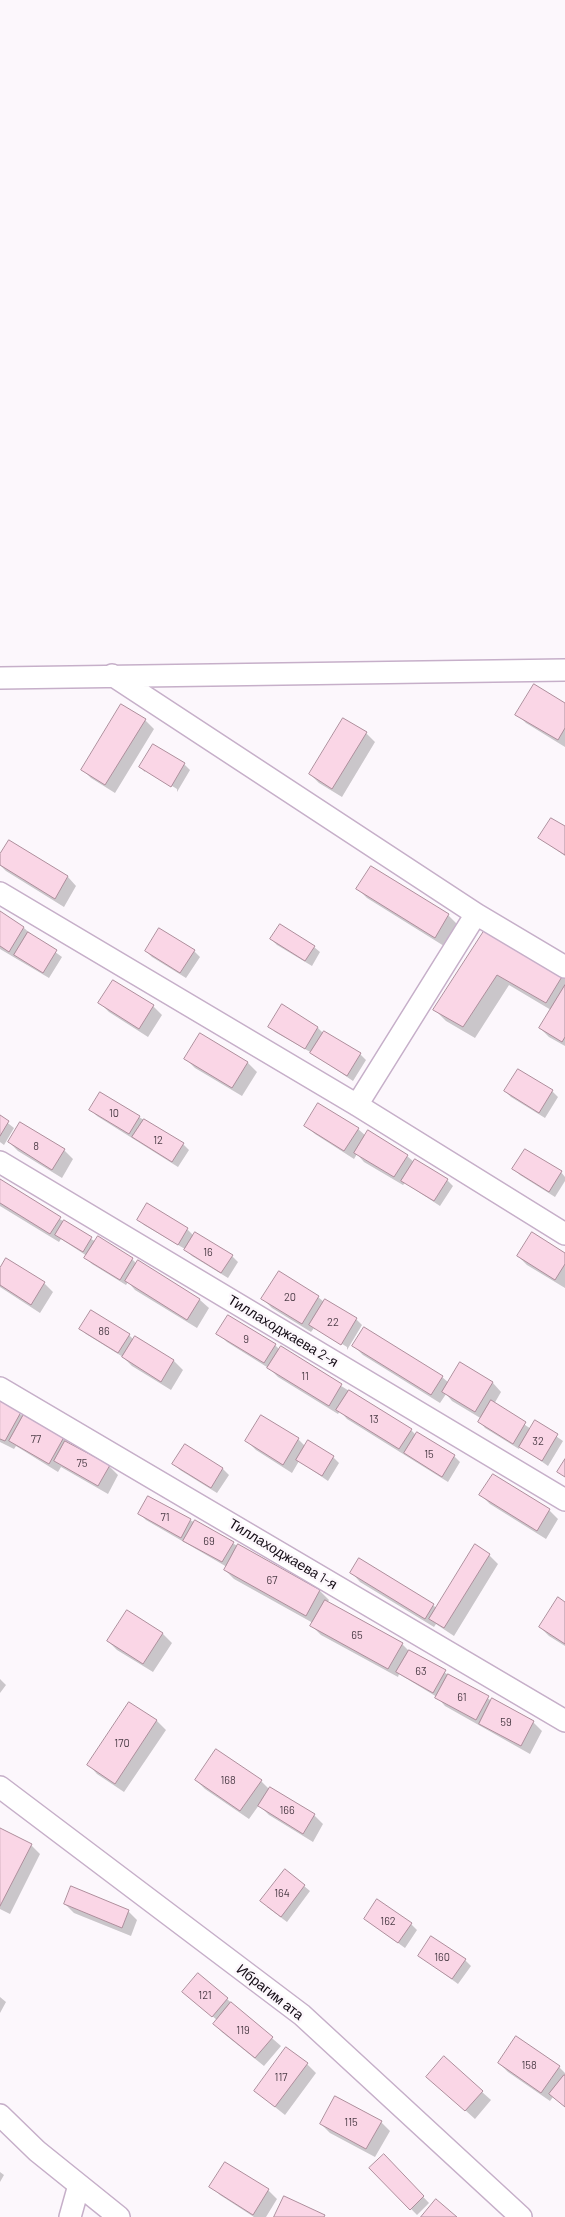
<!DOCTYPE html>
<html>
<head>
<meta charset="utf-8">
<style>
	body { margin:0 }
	canvas { display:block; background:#fcf7fc }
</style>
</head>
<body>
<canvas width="565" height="2217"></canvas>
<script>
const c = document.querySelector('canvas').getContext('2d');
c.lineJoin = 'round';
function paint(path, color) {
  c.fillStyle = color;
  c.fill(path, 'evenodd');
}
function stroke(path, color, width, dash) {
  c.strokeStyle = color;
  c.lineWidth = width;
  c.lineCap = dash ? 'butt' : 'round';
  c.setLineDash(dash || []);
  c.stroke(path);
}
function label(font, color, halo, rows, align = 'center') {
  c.font = font + ' Barlow,sans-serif';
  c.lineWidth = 5;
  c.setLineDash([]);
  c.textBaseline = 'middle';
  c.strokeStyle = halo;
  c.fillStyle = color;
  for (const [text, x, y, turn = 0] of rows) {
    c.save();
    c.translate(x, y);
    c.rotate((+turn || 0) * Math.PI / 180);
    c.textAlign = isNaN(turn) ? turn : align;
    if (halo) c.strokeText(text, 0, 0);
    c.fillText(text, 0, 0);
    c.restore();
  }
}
paint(new Path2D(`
	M 565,704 L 565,747 L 526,723 L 517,714 Z
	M 145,720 L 154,729 L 115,793 L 91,778 L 82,769 Z
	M 344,720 L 366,733 L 375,742 L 342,797 L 319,783 L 310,774 Z
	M 184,764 L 190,770 L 177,792 L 177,789 L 145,769 L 145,772 L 140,767 Z
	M 565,828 L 565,856 L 540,838 Z
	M 9,841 L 68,877 L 76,886 L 64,907 L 6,871 L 0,865 L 0,857 Z
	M 371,868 L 448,915 L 457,924 L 444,946 L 367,898 L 358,889 Z
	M 0,913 L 24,928 L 33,936 L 62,957 L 49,978 L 0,949 Z
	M 486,929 L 565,979 L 565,1046 L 549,1037 L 540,1028 L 551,1010 L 509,985 L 475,1038 L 446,1021 L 435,1010 Z
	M 271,939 L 314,947 L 320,952 L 312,966 L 277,945 Z
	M 146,951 L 194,951 L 200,957 L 186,978 L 152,957 Z
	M 100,1003 L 153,1006 L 162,1015 L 148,1037 L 109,1012 Z
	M 270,1026 L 318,1028 L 323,1033 L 360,1054 L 366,1060 L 353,1081 L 312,1053 L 275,1032 Z
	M 201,1035 L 248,1063 L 257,1072 L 242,1096 L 195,1068 L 186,1059 Z
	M 518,1070 L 552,1091 L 558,1097 L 545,1118 L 511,1097 L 505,1091 Z
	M 91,1110 L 139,1117 L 183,1144 L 189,1150 L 178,1167 L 97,1116 Z
	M 0,1117 L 14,1128 L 4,1145 L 0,1142 Z
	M 306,1126 L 358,1129 L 366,1136 L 407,1156 L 414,1162 L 447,1180 L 453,1186 L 440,1206 L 405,1183 L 403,1185 L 364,1162 L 357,1154 L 354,1159 L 315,1134 Z
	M 9,1142 L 64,1150 L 73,1159 L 62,1178 L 18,1151 Z
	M 514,1169 L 561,1172 L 565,1177 L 565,1181 L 555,1197 L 520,1175 Z
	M 0,1181 L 96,1242 L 132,1259 L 137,1264 L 138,1262 L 200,1300 L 209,1308 L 197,1328 L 135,1290 L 128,1282 L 126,1285 L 92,1264 L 86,1258 L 87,1256 L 61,1239 L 59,1242 L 0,1206 Z
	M 148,1205 L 187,1229 L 194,1236 L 232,1256 L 238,1262 L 228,1278 L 192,1256 L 185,1249 L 144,1225 L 139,1219 Z
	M 565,1254 L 565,1288 L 527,1265 L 518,1256 Z
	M 0,1270 L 44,1283 L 53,1292 L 40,1313 L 0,1287 Z
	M 318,1297 L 324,1302 L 325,1300 L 356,1319 L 362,1325 L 347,1350 L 347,1347 L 315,1327 L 315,1330 L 314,1328 L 311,1332 L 272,1308 L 263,1299 Z
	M 80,1328 L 129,1335 L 134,1340 L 136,1337 L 174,1361 L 183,1370 L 171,1390 L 132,1366 L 123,1357 L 86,1334 Z
	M 218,1333 L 275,1345 L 280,1350 L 281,1348 L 411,1430 L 416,1435 L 417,1434 L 454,1456 L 460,1462 L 448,1482 L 347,1419 L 340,1411 L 338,1414 L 278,1377 L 270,1369 L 227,1342 Z
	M 354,1346 L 442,1377 L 449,1383 L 461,1364 L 493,1383 L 501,1392 L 494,1404 L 531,1429 L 535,1422 L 563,1441 L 548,1466 L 520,1446 L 519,1449 L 485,1428 L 480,1422 L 482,1419 L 452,1401 L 446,1394 L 440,1403 L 363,1355 Z
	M 0,1403 L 63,1438 L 71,1445 L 109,1466 L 118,1475 L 108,1494 L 61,1467 L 58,1472 L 16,1446 L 14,1449 L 0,1442 Z
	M 298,1439 L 305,1446 L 333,1457 L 339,1463 L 328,1481 L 299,1461 L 292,1473 L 256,1450 L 247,1441 Z
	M 185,1446 L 223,1469 L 229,1475 L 217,1493 L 180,1470 L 174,1464 Z
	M 493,1475 L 549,1510 L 558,1519 L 546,1539 L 490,1504 L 481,1495 Z
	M 140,1514 L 190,1520 L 320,1591 L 329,1600 L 327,1603 L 402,1644 L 410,1652 L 492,1701 L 533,1722 L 542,1731 L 530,1754 L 445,1706 L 437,1697 L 399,1674 L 398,1677 L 321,1635 L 312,1626 L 313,1623 L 234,1579 L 225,1570 L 227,1567 L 146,1520 Z
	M 489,1555 L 498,1564 L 454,1636 L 436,1624 L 434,1627 L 360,1582 L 352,1573 L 360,1560 L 437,1608 Z
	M 565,1603 L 565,1646 L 549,1636 L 540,1627 Z
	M 127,1611 L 163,1634 L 172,1643 L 153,1672 L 117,1650 L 108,1641 Z
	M 0,1679 L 6,1685 L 0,1693 Z
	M 129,1704 L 157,1721 L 166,1730 L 124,1792 L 97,1774 L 89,1765 Z
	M 196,1780 L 261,1781 L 270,1790 L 270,1788 L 314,1815 L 323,1824 L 313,1842 L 269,1815 L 259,1805 L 249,1819 L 205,1789 Z
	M 0,1830 L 31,1845 L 40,1854 L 10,1914 L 0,1909 Z
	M 304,1886 L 310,1891 L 287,1922 L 267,1907 Z
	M 65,1904 L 128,1911 L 137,1920 L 131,1936 L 74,1913 Z
	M 365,1919 L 411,1924 L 417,1930 L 405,1948 Z
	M 420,1956 L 465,1960 L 471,1966 L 458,1984 Z
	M 0,1997 L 6,2002 L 0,2013 Z
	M 190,1998 L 227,1999 L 281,2046 L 264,2066 L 223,2033 L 214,2024 L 217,2020 Z
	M 499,2063 L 559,2067 L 565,2073 L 565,2107 L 553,2097 L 550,2101 L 508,2072 Z
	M 307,2064 L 316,2073 L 285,2115 L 255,2091 Z
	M 437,2085 L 482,2092 L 491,2100 L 475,2119 Z
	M 381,2122 L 390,2131 L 375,2157 L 330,2133 L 321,2124 Z
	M 384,2156 L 429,2203 L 417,2215 L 371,2168 Z
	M 226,2163 L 268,2190 L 277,2199 L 266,2217 L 254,2217 L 220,2195 L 211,2186 Z
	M 0,2172 L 4,2175 L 0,2182 Z`), '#0003');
const building = new Path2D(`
	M 534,684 L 565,703 L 565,728 L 558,740 L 515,715 Z
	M 121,704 L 146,719 L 105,785 L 81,770 Z
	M 343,718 L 367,732 L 332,789 L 309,774 Z
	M 153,744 L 185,763 L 171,787 L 139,767 Z
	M 551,818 L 565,826 L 565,855 L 538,838 Z
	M 9,840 L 68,876 L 55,899 L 0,865 L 0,854 Z
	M 371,866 L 449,914 L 435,938 L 356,889 Z
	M 0,911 L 24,927 L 9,952 L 0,946 Z
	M 280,924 L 315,946 L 305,961 L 270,939 Z
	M 159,928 L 195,950 L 180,973 L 145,951 Z
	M 486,928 L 563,975 L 546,1003 L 497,975 L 463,1027 L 433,1010 Z
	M 28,932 L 57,950 L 43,973 L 14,955 Z
	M 113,980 L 154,1005 L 139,1029 L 98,1003 Z
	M 565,985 L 565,1037 L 562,1042 L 539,1028 Z
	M 282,1004 L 318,1027 L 305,1049 L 268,1027 Z
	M 324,1031 L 361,1053 L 347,1076 L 310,1053 Z
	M 200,1033 L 248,1062 L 232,1088 L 184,1059 Z
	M 518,1069 L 553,1090 L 539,1113 L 504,1091 Z
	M 100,1092 L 140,1116 L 129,1134 L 89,1110 Z
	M 318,1103 L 359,1128 L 344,1151 L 304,1126 Z
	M 0,1115 L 9,1121 L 0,1136 Z
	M 144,1119 L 184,1143 L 172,1162 L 132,1137 Z
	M 20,1122 L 65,1149 L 52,1170 L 8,1142 Z
	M 368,1130 L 408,1155 L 394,1177 L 354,1153 Z
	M 525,1149 L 562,1171 L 549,1192 L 512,1169 Z
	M 415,1159 L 448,1179 L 434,1201 L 401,1181 Z
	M 0,1179 L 61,1217 L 50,1234 L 0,1203 Z
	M 147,1203 L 188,1228 L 178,1245 L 137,1220 Z
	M 64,1220 L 92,1237 L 83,1252 L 55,1235 Z
	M 195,1232 L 233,1255 L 221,1273 L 184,1250 Z
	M 532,1232 L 565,1253 L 565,1264 L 555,1280 L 517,1256 Z
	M 98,1236 L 133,1258 L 120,1280 L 84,1258 Z
	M 6,1258 L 45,1282 L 31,1305 L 0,1285 L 0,1268 Z
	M 138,1260 L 200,1299 L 187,1320 L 125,1281 Z
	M 279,1271 L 319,1296 L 302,1324 L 261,1299 Z
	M 325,1299 L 357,1318 L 341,1345 L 309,1325 Z
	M 91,1310 L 130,1334 L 118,1353 L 79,1329 Z
	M 228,1315 L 276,1344 L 264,1363 L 216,1334 Z
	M 364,1327 L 443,1376 L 431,1395 L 352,1346 Z
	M 135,1336 L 174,1360 L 161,1382 L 122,1357 Z
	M 281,1346 L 342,1384 L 329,1406 L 267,1368 Z
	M 460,1362 L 493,1382 L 475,1412 L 442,1392 Z
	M 349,1390 L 412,1429 L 399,1449 L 336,1410 Z
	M 491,1400 L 526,1422 L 513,1444 L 478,1422 Z
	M 0,1401 L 21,1412 L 5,1441 L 0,1439 Z
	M 24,1414 L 64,1437 L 49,1464 L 9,1441 Z
	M 261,1415 L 299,1438 L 283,1465 L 245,1441 Z
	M 535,1420 L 558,1434 L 542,1461 L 519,1447 Z
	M 417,1432 L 455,1455 L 442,1477 L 404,1453 Z
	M 308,1440 L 334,1456 L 322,1476 L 296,1460 Z
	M 65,1441 L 110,1465 L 98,1486 L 54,1461 Z
	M 185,1444 L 223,1468 L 211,1488 L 172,1464 Z
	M 565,1459 L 565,1477 L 557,1472 Z
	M 493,1474 L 550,1509 L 537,1531 L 479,1495 Z
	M 148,1496 L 191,1519 L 181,1538 L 138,1514 Z
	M 195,1520 L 234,1542 L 222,1562 L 183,1541 Z
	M 238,1544 L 320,1590 L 306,1616 L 224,1570 Z
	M 475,1544 L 490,1554 L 444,1628 L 429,1619 Z
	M 359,1558 L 434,1604 L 425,1619 L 350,1573 Z
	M 558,1597 L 565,1602 L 565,1644 L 539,1627 Z
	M 325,1600 L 403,1643 L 388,1669 L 310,1626 Z
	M 127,1610 L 163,1633 L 143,1664 L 107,1641 Z
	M 409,1650 L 446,1670 L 433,1693 L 396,1672 Z
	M 448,1674 L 489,1696 L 476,1720 L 435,1698 Z
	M 492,1698 L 534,1721 L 521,1746 L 479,1724 Z
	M 129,1702 L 157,1720 L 115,1784 L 87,1765 Z
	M 216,1749 L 262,1780 L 240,1811 L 195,1780 Z
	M 270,1787 L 315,1814 L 303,1834 L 258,1806 Z
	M 0,1828 L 32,1844 L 0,1906 Z
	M 285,1869 L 305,1885 L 281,1917 L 260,1901 Z
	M 71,1886 L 129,1910 L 122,1928 L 64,1904 Z
	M 377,1899 L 412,1923 L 398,1943 L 364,1919 Z
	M 431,1936 L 466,1959 L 452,1979 L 418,1956 Z
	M 198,1973 L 228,1998 L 212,2017 L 182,1992 Z
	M 231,2002 L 273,2037 L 255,2058 L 213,2024 Z
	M 516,2036 L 560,2066 L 541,2093 L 498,2063 Z
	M 286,2047 L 308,2063 L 275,2107 L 254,2091 Z
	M 444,2056 L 483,2091 L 465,2111 L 426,2077 Z
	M 564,2075 L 565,2075 L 565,2107 L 549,2094 Z
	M 335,2096 L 382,2121 L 366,2149 L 320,2124 Z
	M 384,2154 L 424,2196 L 410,2210 L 369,2168 Z
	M 225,2162 L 269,2189 L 253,2215 L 209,2187 Z
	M 284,2196 L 325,2215 L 324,2217 L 274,2217 Z
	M 436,2199 L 457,2217 L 421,2217 Z`);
paint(building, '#fad6e6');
stroke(building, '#ae8e9c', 1);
const minor = new Path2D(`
	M 112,675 L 476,914 L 565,967
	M 0,678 L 565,670
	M 0,893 L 357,1105 L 565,1234
	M 357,1105 L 476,914
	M 0,1162 L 565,1500
	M 0,1388 L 565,1721
	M 0,1787 L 302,2015 L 521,2217
	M 0,2115 L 37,2151 L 119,2217
	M 70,2217 L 79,2185`);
stroke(minor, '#c6afc9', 24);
stroke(minor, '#fff', 21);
label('11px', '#4d3e48', null, [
	["10",114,1113],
	["12",158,1140],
	["8",36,1146],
	["16",208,1252],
	["20",290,1297],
	["22",333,1322],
	["86",104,1331],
	["9",246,1339],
	["11",305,1376],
	["13",374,1419],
	["77",36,1439],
	["32",538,1441],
	["15",429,1454],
	["75",82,1463],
	["71",165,1517],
	["69",209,1541],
	["67",272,1580],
	["65",357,1635],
	["63",421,1671],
	["61",462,1697],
	["59",506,1722],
	["170",122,1743],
	["168",228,1780],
	["166",287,1810],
	["164",282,1893],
	["162",388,1921],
	["160",442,1957],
	["121",205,1995],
	["119",243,2030],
	["158",529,2065],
	["117",281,2077],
	["115",351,2122]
]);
label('14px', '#130b14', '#fcf7fc', [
	["Тиллаходжаева 2-я",283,1331,31],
	["Тиллаходжаева 1-я",283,1554,31],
	["Ибрагим ата",270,1992,38]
]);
</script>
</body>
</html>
